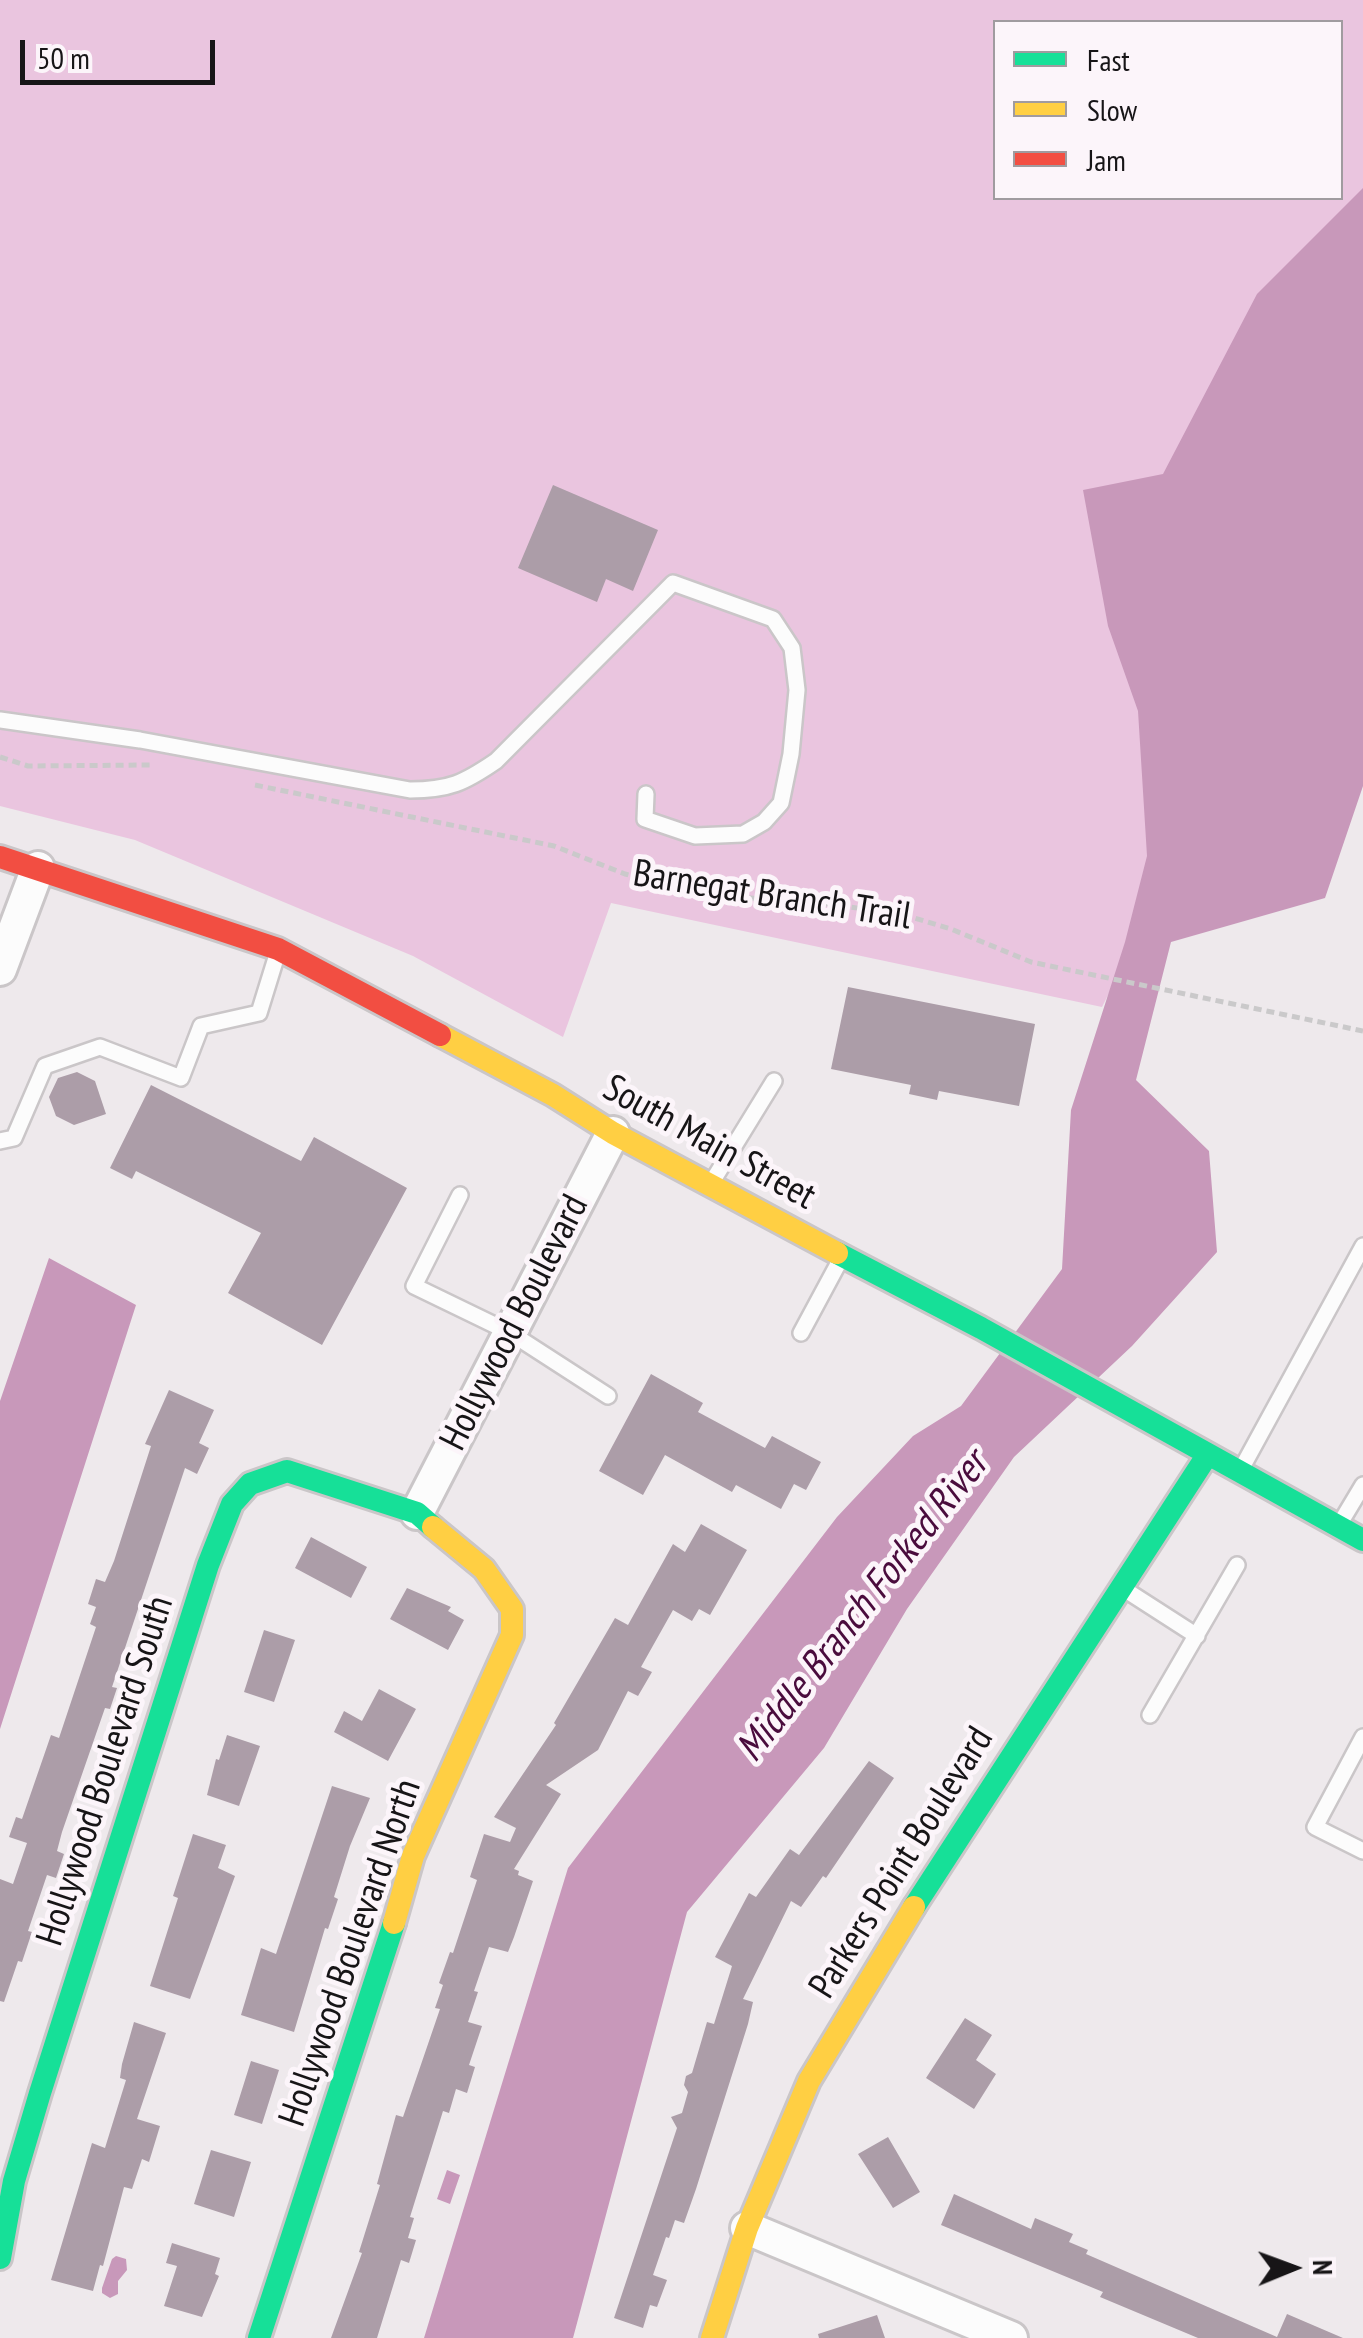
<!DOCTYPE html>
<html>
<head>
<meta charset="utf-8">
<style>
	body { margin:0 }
	#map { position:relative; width:1363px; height:2338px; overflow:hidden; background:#eee9ec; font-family:"PT Sans Narrow",sans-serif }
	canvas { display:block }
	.legend { position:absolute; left:993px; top:20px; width:350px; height:180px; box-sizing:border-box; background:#fcf5fa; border:2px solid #a09b9f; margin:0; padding:12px 18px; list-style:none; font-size:30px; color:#171517 }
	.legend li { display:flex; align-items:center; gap:20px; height:50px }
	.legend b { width:50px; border:2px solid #a09b9f }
	.north { position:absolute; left:1243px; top:2218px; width:100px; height:100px; -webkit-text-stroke:8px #fcf5fa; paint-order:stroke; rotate:89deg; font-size:28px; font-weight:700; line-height:40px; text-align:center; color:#171517 }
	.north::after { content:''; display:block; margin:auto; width:35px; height:45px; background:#171517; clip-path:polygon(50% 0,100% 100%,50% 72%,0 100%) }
	.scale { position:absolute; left:20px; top:40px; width:195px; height:45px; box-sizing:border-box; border:5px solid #171517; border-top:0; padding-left:12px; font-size:30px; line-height:35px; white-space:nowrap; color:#171517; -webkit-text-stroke:8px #fcf5fa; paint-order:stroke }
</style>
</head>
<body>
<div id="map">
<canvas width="1363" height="2338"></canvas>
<ul class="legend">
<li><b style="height:12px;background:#16e098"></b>Fast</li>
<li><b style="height:12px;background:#ffcf43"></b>Slow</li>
<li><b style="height:12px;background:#f24e42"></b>Jam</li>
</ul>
<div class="north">N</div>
<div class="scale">50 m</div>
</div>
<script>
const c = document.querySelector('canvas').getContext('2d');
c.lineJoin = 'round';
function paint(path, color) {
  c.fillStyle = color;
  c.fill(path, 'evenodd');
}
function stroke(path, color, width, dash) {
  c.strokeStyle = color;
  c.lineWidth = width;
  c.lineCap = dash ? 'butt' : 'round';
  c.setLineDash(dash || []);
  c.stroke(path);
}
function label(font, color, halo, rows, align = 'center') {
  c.font = font + ' "PT Sans Narrow",sans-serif';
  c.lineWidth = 10;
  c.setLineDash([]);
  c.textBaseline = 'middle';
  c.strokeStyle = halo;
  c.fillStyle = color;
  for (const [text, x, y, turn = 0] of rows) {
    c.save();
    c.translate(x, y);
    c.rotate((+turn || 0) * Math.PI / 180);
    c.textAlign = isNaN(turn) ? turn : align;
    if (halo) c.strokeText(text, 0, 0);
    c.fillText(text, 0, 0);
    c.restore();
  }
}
paint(new Path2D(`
	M 0,0 L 1363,0 L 1363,435 L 1148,916 L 1102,1007 L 611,903 L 563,1037 L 413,956 L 135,840 L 0,806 ZM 996,22 L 1340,22 L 1340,198 L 996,198 Z`), '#eac5df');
paint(new Path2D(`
	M 1363,188 L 1363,786 L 1325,898 L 1171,942 L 1136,1080 L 1209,1151 L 1217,1252 L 1132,1346 L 1014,1457 L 907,1609 L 824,1748 L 687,1912 L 573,2338 L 424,2338 L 568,1868 L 837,1517 L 913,1436 L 961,1406 L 1062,1269 L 1071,1110 L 1125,942 L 1147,856 L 1138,711 L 1108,626 L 1083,490 L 1163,474 L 1257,294 Z
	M 49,1258 L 136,1305 L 0,1729 L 0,1401 Z
	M 447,2170 L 460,2175 L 450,2204 L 437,2199 Z
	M 116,2256 L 126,2259 L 127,2270 L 118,2281 L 118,2294 L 110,2298 L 102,2293 L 102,2288 L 112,2259 Z`), '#c898ba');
paint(new Path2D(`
	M 553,485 L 658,530 L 633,591 L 606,579 L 597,602 L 518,568 Z
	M 848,987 L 1035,1024 L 1019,1106 L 939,1091 L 937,1100 L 909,1094 L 911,1085 L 831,1069 Z
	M 77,1072 L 95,1081 L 106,1114 L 74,1125 L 56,1116 L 49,1097 L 58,1078 Z
	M 151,1085 L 301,1161 L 314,1137 L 407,1188 L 322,1345 L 228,1293 L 261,1233 L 136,1171 L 132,1179 L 110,1168 Z
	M 651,1374 L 703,1403 L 698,1412 L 765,1448 L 772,1436 L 821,1462 L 806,1490 L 794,1484 L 781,1509 L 736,1485 L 732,1492 L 665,1455 L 643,1495 L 599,1471 Z
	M 169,1390 L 214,1410 L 199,1443 L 209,1448 L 197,1474 L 185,1468 L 112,1687 L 117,1688 L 110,1709 L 105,1708 L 62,1832 L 57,1851 L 64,1854 L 56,1878 L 47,1875 L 28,1931 L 32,1932 L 22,1962 L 18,1961 L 4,2002 L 0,2001 L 0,1879 L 13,1884 L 27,1843 L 9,1837 L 16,1817 L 22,1819 L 51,1735 L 59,1738 L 96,1627 L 90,1624 L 96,1607 L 88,1604 L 96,1579 L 105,1582 L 114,1561 L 151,1446 L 145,1444 Z
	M 701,1524 L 747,1550 L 710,1615 L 699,1609 L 692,1621 L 673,1610 L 641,1667 L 652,1672 L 638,1696 L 628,1691 L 598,1750 L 546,1785 L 561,1794 L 514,1869 L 519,1871 L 518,1875 L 533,1881 L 514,1937 L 508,1952 L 489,1947 L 474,1991 L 478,1992 L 468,2022 L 482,2026 L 469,2065 L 475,2067 L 467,2093 L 456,2089 L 449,2113 L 443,2111 L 410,2217 L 414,2218 L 408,2238 L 416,2240 L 409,2263 L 401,2260 L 377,2338 L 331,2338 L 362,2253 L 359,2252 L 380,2185 L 377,2184 L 396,2115 L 403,2117 L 440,2009 L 435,2008 L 443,1985 L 439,1983 L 450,1952 L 453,1953 L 477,1880 L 470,1877 L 484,1834 L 510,1842 L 516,1828 L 494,1817 L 556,1725 L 554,1723 L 615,1618 L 628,1625 L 673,1544 L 685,1552 Z
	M 311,1537 L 367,1567 L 351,1598 L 295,1568 Z
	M 407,1588 L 451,1607 L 448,1611 L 464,1620 L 448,1650 L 390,1619 Z
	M 264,1630 L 295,1640 L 274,1702 L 244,1692 Z
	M 379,1689 L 416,1709 L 388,1761 L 334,1732 L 344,1711 L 362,1721 Z
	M 227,1735 L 260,1746 L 239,1806 L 207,1795 L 216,1759 L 219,1760 Z
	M 869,1761 L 894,1778 L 826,1878 L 823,1876 L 801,1907 L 791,1901 L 743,1999 L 753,2002 L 748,2024 L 696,2189 L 684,2223 L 675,2220 L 669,2238 L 666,2237 L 653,2275 L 667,2280 L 657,2307 L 650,2305 L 643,2328 L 614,2318 L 677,2128 L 671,2117 L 682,2113 L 688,2092 L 684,2085 L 686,2076 L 692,2073 L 707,2022 L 714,2024 L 732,1966 L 715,1957 L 749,1893 L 756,1897 L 790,1849 L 799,1855 Z
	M 332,1786 L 370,1798 L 350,1846 L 334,1897 L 338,1899 L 328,1929 L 325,1928 L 294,2032 L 241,2015 L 261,1948 L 276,1954 Z
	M 193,1834 L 226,1845 L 218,1868 L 235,1876 L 190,1999 L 150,1986 L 178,1898 L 173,1896 Z
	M 965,2018 L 992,2035 L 976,2060 L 996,2074 L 974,2109 L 926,2078 Z
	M 134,2022 L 166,2033 L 137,2119 L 160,2126 L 149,2162 L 142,2159 L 132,2189 L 124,2187 L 103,2266 L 100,2265 L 93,2291 L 51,2280 L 92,2143 L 105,2148 L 126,2080 L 120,2078 L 122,2064 Z
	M 251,2061 L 279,2070 L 262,2124 L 234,2115 Z
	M 888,2137 L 920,2192 L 893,2208 L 858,2154 Z
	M 211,2150 L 251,2162 L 234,2217 L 194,2204 Z
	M 954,2194 L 1031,2229 L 1035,2218 L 1073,2234 L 1069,2242 L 1088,2250 L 1086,2254 L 1277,2337 L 1287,2314 L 1343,2338 L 1198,2338 L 1100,2297 L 1103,2292 L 941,2225 Z
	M 172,2243 L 220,2258 L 215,2274 L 219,2276 L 202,2317 L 164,2306 L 177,2266 L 166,2263 Z
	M 877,2315 L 885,2338 L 819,2338 L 818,2334 Z`), '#ac9da8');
const lane = new Path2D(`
	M 0,720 L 140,740 L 410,790 C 449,790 464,783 496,761 L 673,583 L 773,619 L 792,648 L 797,690 L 791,754 L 781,803 L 764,822 L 743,834 L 695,836 L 645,819 L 646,794
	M 0,1141 L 14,1138 L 45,1066 L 100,1047 L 181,1078 L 201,1026 L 259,1013 L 276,958
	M 715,1177 L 774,1081
	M 460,1195 L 414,1286 L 509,1332 L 608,1396
	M 801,1333 L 837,1266
	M 1244,1464 L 1363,1246
	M 1342,1520 L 1363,1485
	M 1124,1589 L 1197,1636
	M 1150,1715 L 1237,1565
	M 1363,1737 L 1315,1827 L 1363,1851`);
const street = new Path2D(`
	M 0,969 L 38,868
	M 417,1513 L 613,1133
	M 747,2228 L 1011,2338`);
const fast = new Path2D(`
	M 837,1253 L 981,1328 L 1363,1540
	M 914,1907 L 1208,1454
	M 0,2258 L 14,2181 L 40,2093 L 208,1565 L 232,1504 L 250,1484 L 287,1471 L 417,1513 L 433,1527
	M 259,2338 L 394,1923`);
const slow = new Path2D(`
	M 440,1035 L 553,1095 L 613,1133 L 837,1253
	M 394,1923 L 413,1856 L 512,1635 L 512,1609 L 484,1569 L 433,1527
	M 712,2338 L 747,2228 L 809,2081 L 914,1907`);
const jam = new Path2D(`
	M 0,857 L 278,949 L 440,1035`);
stroke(lane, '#cac6c8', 20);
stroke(street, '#cac6c8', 38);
stroke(fast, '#cac6c8', 28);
stroke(slow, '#cac6c8', 28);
stroke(jam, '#cac6c8', 28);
stroke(new Path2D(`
	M 0,757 L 28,766 L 150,765
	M 255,785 L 554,846 L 625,874 L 663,884 L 738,897 L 837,905 L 904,915 L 951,929 L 1031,962 L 1363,1031`), '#cac9ca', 5, [8, 5]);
stroke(lane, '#fcfcfc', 15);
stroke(street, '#fcfcfc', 32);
stroke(fast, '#16e098', 22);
stroke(slow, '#ffcf43', 22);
stroke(jam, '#f24e42', 22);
label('38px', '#171517', '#fcf5fa', [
	["Barnegat Branch Trail",772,896,9],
	["South Main Street",709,1143,29],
	["Hollywood Boulevard",515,1323,-63],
	["Hollywood Boulevard South",106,1771,-72],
	["Parkers Point Boulevard",902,1863,-58],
	["Hollywood Boulevard North",351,1953,-71]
]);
label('italic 40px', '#4a0c3d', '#fcf5fa', [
	["Middle Branch Forked River",863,1607,-52]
]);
</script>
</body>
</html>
